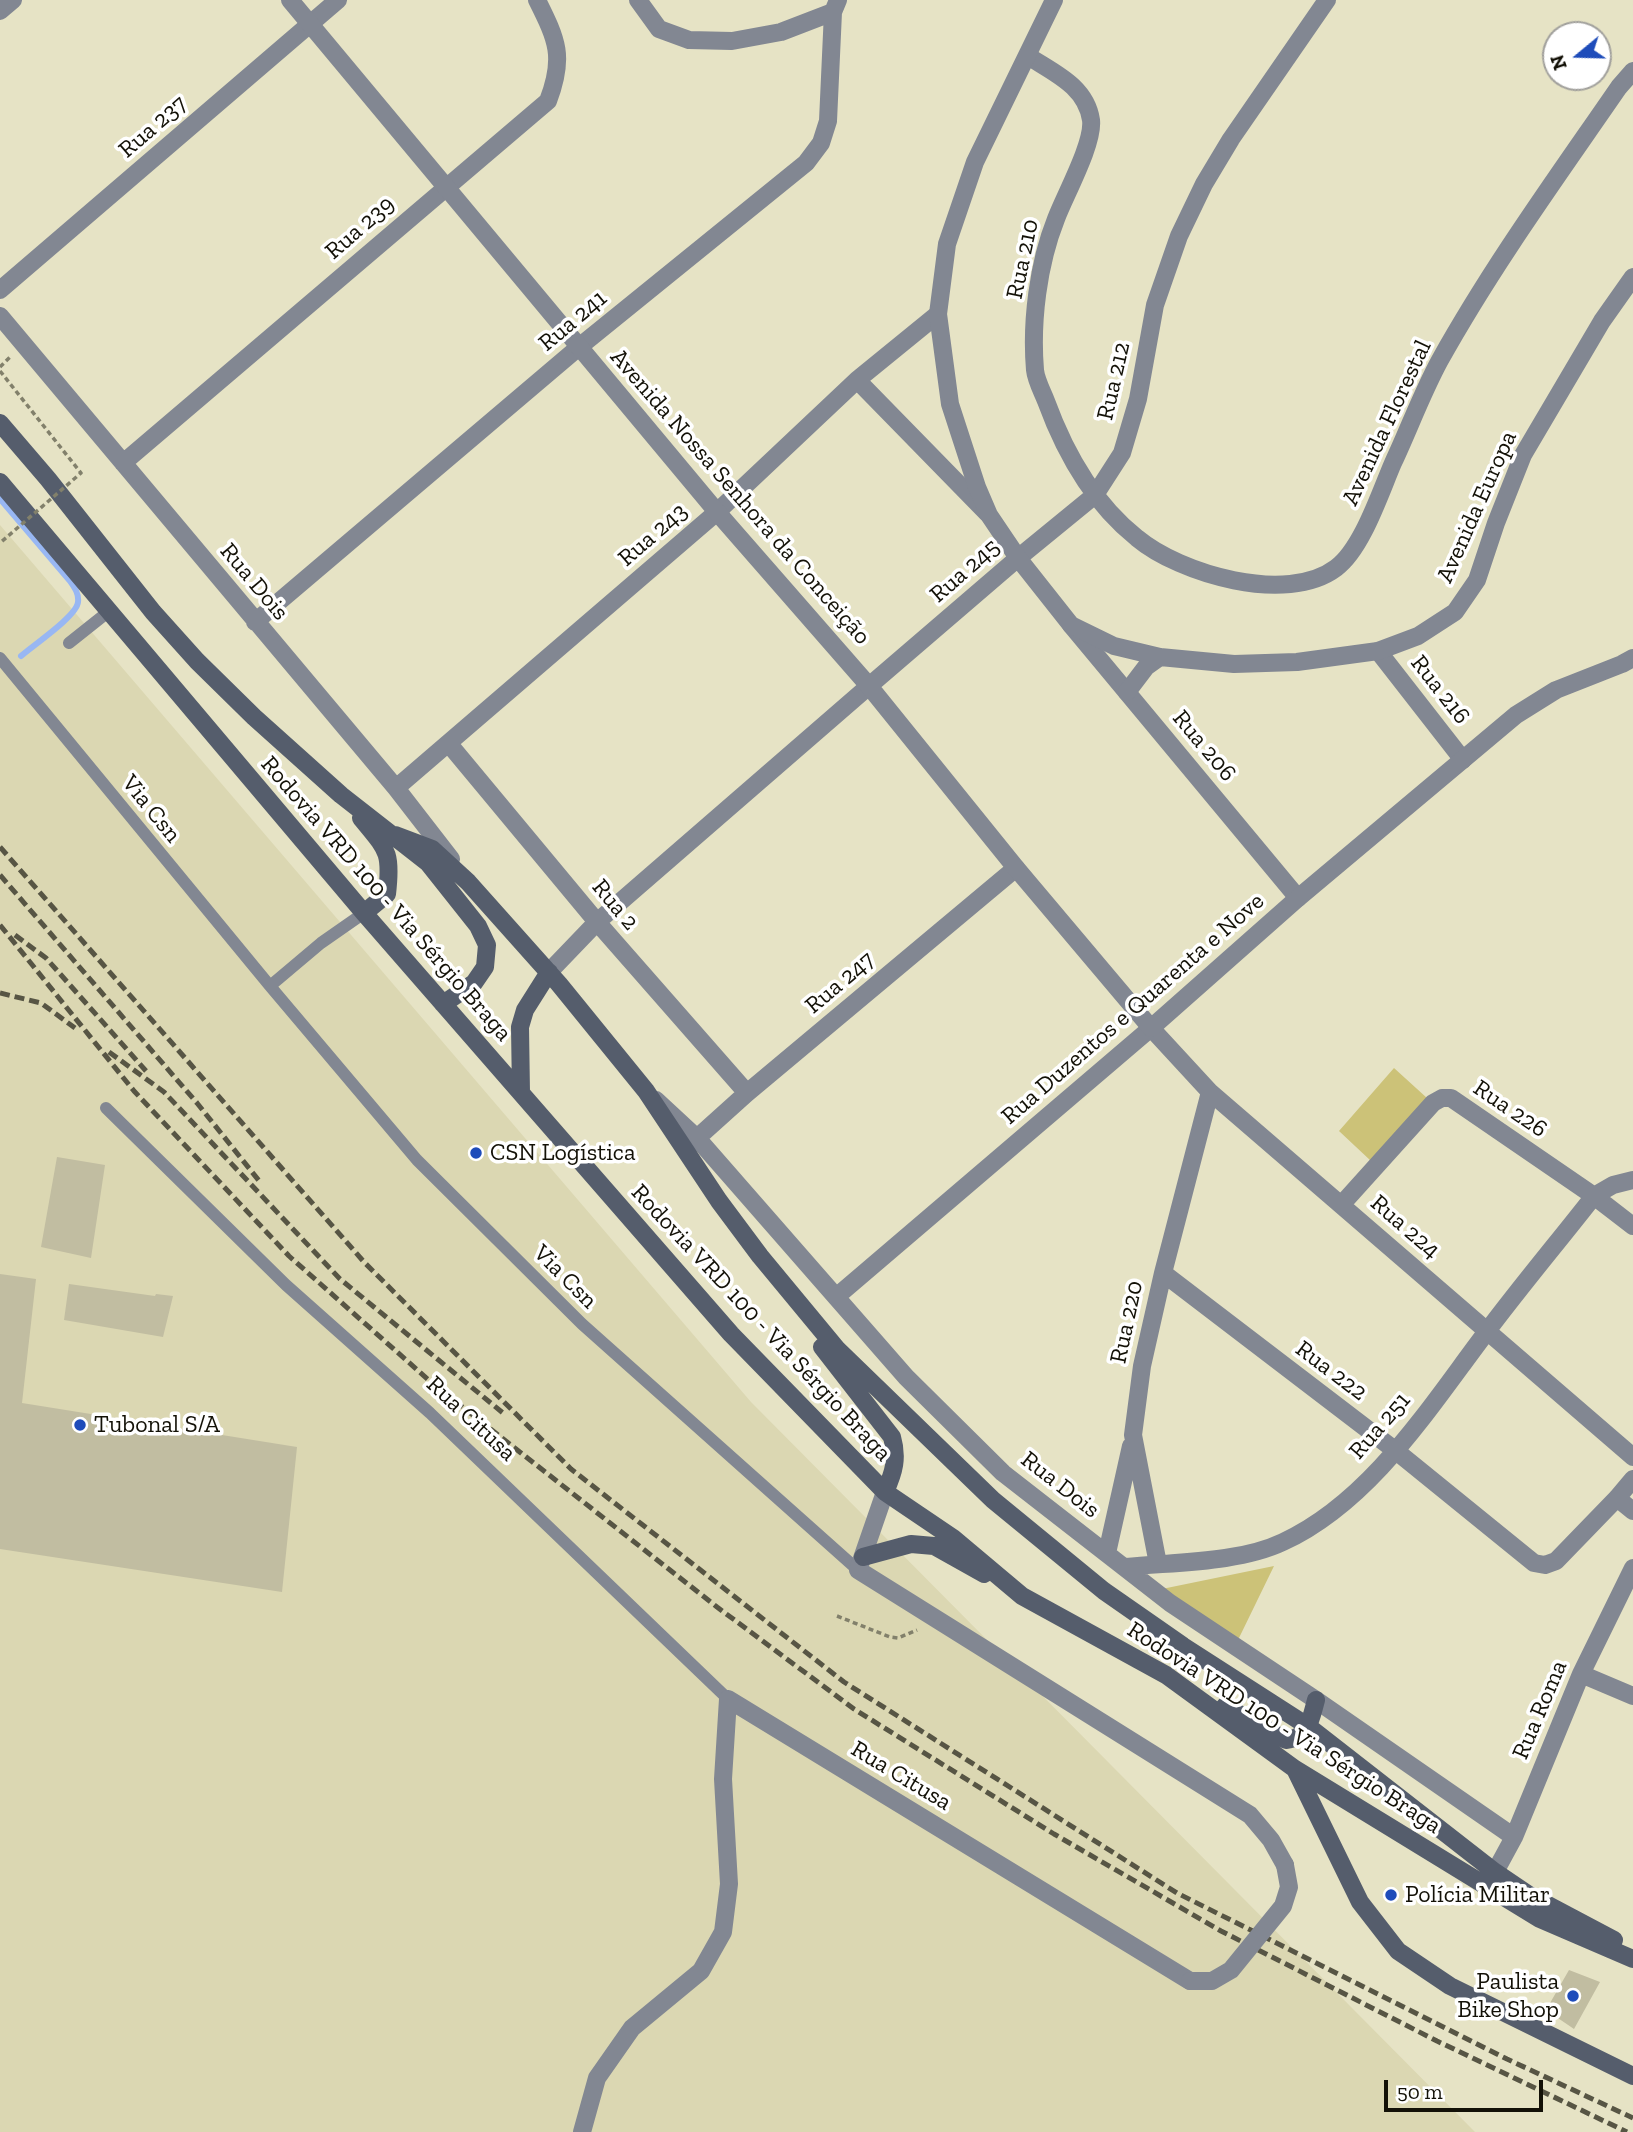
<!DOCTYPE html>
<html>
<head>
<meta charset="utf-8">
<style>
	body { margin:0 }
	#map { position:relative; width:1633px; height:2132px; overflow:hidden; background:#e6e3c5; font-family:"Zilla Slab",serif }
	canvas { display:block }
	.north { position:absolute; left:1542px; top:21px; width:70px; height:70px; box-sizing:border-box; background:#fff; border:2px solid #a1a09c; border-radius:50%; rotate:251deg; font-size:19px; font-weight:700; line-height:28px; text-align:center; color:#131107 }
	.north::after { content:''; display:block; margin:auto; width:24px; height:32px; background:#1e4cba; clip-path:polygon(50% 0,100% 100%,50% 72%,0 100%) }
	.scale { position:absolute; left:1384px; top:2080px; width:159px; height:32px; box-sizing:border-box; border:4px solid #131107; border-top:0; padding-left:9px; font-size:21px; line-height:24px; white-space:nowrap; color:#131107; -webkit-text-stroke:5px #fff; paint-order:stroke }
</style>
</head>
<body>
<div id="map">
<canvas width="1633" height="2132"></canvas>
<div class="north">N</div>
<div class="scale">50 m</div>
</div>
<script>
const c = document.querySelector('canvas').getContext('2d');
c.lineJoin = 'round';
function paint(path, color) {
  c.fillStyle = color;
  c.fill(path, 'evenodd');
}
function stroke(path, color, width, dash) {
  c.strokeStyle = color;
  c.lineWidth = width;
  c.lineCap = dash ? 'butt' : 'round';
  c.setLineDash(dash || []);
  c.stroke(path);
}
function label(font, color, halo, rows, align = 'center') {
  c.font = font + ' "Zilla Slab",serif';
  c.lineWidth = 7;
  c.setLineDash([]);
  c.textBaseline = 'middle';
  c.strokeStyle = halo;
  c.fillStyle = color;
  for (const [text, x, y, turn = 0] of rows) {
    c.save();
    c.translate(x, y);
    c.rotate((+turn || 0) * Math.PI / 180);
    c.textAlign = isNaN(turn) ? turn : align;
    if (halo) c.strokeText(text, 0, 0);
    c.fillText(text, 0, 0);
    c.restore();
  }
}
paint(new Path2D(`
	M 0,525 L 751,1402 L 1475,2132 L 0,2132 Z`), '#dbd7b2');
paint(new Path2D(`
	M 1394,1068 L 1427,1098 L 1371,1161 L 1339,1131 Z
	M 1274,1566 L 1238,1640 L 1157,1590 Z`), '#ccc278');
stroke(new Path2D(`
	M 0,499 L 70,581 C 75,588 79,594 78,602 C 77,616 32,646 21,656`), '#98b7f3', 6);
paint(new Path2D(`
	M 57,1157 L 105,1165 L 91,1258 L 41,1247 Z
	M 0,1274 L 36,1279 L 22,1403 L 297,1447 L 282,1592 L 0,1549 Z
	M 69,1284 L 155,1296 L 156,1294 L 173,1296 L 163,1337 L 64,1320 Z
	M 1569,1970 L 1600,1982 L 1574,2029 L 1546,2010 Z`), '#c1bda1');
stroke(new Path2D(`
	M 0,367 L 11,356
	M 837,1616 L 890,1637 L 898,1638 L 917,1630`), '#82806b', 3.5, [5, 3.5]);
stroke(new Path2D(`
	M 69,643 L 108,612
	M 0,658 L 270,986 L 417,1160 L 582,1324 L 858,1570
	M 270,986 L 321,943 L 364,913
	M 106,1108 L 286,1285 L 430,1413 L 728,1699`), '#828792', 12);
stroke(new Path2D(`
	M 638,0 L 659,29 L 689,40 L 732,41 L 781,32 L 833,12
	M 0,11 L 13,0
	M 1028,56 C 1054,73 1086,86 1091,120 C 1094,143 1065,195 1056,219 C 1038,264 1031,322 1035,370 C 1036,380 1042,391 1046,401 C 1065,453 1093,503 1137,538 C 1180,574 1287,605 1336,568 C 1362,549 1380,493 1393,463 C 1409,429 1422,393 1440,360 C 1493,265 1557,177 1619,87 L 1633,71
	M 0,290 L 338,0
	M 0,316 L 396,788 L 451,859
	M 857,380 L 987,513
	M 123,463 L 548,101 C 565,57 557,40 537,0
	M 1018,558 L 1095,495 L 1122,453 L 1138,399 L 1155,305 L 1179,236 L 1204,184 L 1231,139 L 1327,0
	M 255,622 L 579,347 L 806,163 L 821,143 L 828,121 L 833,12 L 838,0
	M 1071,625 L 1298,898
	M 1378,651 L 1463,760
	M 449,744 L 597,922 L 747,1093
	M 396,788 L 717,512 L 857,380 L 938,314
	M 549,972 L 597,922 L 869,686
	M 656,1100 L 697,1138 L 906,1377 L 1003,1473 L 1170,1603 L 1316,1700 L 1514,1837
	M 697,1138 L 747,1093 L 1016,868
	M 1342,1204 L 1433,1103 L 1442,1098 L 1451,1098 L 1594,1196 L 1633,1226
	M 1163,1273 L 1396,1451 L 1534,1563 L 1545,1565 L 1556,1561 L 1617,1498 L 1633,1479
	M 836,1297 L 1151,1028 L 1210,1092 L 1633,1457
	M 1617,1498 L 1633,1511
	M 1107,1553 L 1131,1446
	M 1158,1564 L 1133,1435 L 1142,1366 L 1163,1273 L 1210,1092
	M 1126,1567 C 1174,1562 1239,1563 1283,1542 C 1370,1502 1429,1408 1485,1334 C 1520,1287 1558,1242 1594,1196 L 1613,1185 L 1633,1180
	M 1581,1674 L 1633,1696
	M 1495,1872 L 1514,1837 L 1581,1674 L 1633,1568`), '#828792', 18);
stroke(new Path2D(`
	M 290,0 L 717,512 L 869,686 L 1016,868 L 1151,1028 L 1298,898 L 1516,715 L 1556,690 L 1622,664 L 1633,658
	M 1054,0 L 975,162 L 947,244 L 938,314 L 950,404 L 977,487 L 989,515 L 1018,558 L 1071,625 L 1114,646 L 1160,657 L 1234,664 L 1297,662 L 1378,651 L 1418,636 L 1455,612 L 1477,580 L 1496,523 L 1523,455 L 1602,321 L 1633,277
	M 869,686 L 1018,558
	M 1127,692 L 1146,667 L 1160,657
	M 885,1492 L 858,1570 L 1250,1815 L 1271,1840 L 1285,1865
	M 582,2132 L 597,2078 L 632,2028 L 701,1971 L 723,1932 L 729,1884 L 723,1779 L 728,1699 L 1190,1981`), '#828792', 18);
stroke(new Path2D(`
	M 0,423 L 48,479 L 153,612 L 197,661 L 254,717 L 341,795 L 428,863 L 478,926 L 487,945 L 485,967 L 474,983 L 443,1004
	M 0,482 L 364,913 L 731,1334 L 885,1492 L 953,1538 L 1022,1596 L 1166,1675 L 1295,1769 L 1540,1919 L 1633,1959
	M 361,818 C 387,850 392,851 387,894 L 364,913
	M 395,835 L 432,849 L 468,882 L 559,984 L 646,1091 L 719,1201 L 760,1256 L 837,1349 L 993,1500 L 1104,1591 L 1183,1646 L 1309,1727 L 1495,1872 L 1529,1895 L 1614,1940
	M 521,1093 L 520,1027 L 525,1010 L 549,972
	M 822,1347 L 892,1437 C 898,1458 894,1472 885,1492
	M 863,1557 L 911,1544 L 934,1546 L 984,1574
	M 1225,1706 L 1286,1740 C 1309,1738 1311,1718 1316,1700
	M 1295,1769 L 1360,1902 L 1398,1951 L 1450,1986 L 1633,2076`), '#555d6c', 18);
stroke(new Path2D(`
	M 0,847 L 364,1262 L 571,1469 L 844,1682 L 1177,1893 L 1507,2059 L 1633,2118
	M 0,875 L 197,1103 L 260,1182
	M 0,925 L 134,1091 L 289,1256 L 432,1383 L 717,1607 L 854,1709 L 1054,1834 L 1221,1931 L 1437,2041 L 1627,2132
	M 15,935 L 46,958 L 146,1071
	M 0,993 L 41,1003 L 75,1028
	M 109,1052 L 164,1092 L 340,1279 L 503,1413`), '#575544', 5, [10, 5]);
stroke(new Path2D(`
	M 0,371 L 81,473 L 0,543`), '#82806b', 3.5, [5, 3.5]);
stroke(new Path2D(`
	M 1190,1981 L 1212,1981 L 1231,1970 L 1283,1906 L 1289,1887 L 1285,1865`), '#828792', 18);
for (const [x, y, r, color] of [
	[476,1153,7,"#1e4cba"],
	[80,1425,7,"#1e4cba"],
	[1391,1895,7,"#1e4cba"],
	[1573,1996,7,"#1e4cba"]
]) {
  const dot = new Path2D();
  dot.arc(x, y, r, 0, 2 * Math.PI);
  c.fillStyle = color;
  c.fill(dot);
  stroke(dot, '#fff', 2.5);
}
label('24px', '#131107', '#fff', [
	["Rua 237",153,127,-41],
	["Rua 239",360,228,-41],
	["Rua 210",1023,259,-78],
	["Rua 241",573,321,-40],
	["Rua 212",1114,381,-77],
	["Avenida Florestal",1387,423,-65],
	["Avenida Nossa Senhora da Conceição",740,497,49],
	["Avenida Europa",1477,507,-66],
	["Rua 243",653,535,-41],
	["Rua 245",965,571,-41],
	["Rua Dois",254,582,50],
	["Rua 216",1440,690,52],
	["Rua 206",1204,746,50],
	["Via Csn",151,809,51],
	["Rodovia VRD 100 - Via Sérgio Braga",386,899,49],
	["Rua 2",615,905,50],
	["Rua 247",840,983,-40],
	["Rua Duzentos e Quarenta e Nove",1133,1009,-41],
	["Rua 226",1510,1109,34],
	["Rua 224",1405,1227,41],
	["Via Csn",565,1277,45],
	["Rua 220",1127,1322,-78],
	["Rodovia VRD 100 - Via Sérgio Braga",761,1323,47],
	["Rua 222",1331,1371,37],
	["Rua Citusa",471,1419,43],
	["Rua 251",1380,1426,-49],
	["Rua Dois",1060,1485,38],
	["Rua Roma",1540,1710,-67],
	["Rodovia VRD 100 - Via Sérgio Braga",1284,1728,33],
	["Rua Citusa",901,1776,31]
]);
label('24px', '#131107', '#fff', [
	["CSN Logística",490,1153],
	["Tubonal S/A",94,1425],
	["Polícia Militar",1405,1895],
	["Paulista",1559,1982,"right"],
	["Bike Shop",1559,2010,"right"]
], 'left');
</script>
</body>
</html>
